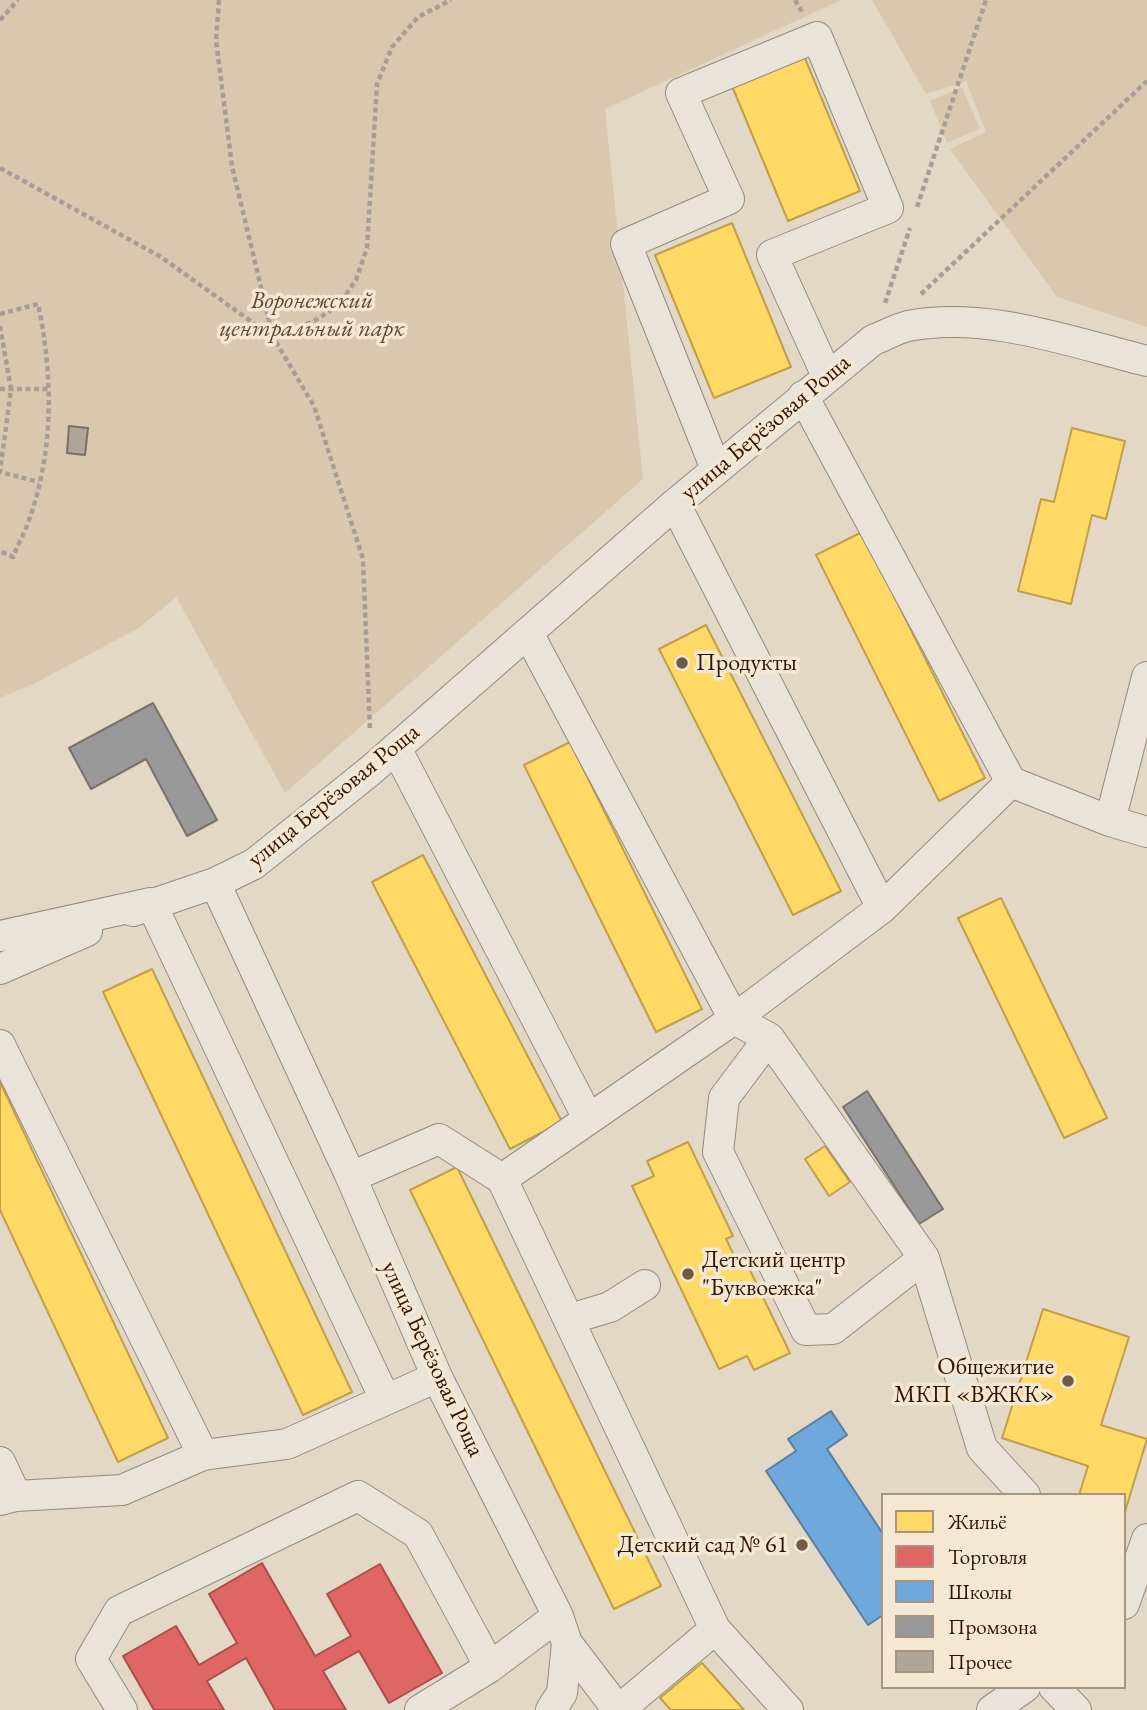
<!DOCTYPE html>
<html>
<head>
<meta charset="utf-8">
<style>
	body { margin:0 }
	#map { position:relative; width:1147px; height:1710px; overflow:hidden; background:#e3d8c6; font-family:"EB Garamond",serif }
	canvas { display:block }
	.legend { position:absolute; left:881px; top:1493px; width:245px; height:196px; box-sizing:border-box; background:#f5e8d2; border:2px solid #a79380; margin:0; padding:9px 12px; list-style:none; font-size:21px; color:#321404 }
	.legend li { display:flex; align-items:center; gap:14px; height:35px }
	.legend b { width:35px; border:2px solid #a79380 }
</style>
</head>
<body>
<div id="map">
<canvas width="1147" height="1710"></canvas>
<ul class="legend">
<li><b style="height:19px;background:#ffd966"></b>Жильё</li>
<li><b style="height:19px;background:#e06666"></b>Торговля</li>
<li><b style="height:19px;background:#6fa8dc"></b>Школы</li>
<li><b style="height:19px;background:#999"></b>Промзона</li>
<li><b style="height:19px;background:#afa598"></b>Прочее</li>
</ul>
</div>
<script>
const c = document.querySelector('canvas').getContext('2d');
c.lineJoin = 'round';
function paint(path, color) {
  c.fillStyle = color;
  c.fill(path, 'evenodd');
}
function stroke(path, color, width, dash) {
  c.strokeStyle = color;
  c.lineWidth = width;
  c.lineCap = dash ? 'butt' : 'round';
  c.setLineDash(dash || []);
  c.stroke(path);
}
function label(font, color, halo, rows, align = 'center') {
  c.font = font + ' "EB Garamond",serif';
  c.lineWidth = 7;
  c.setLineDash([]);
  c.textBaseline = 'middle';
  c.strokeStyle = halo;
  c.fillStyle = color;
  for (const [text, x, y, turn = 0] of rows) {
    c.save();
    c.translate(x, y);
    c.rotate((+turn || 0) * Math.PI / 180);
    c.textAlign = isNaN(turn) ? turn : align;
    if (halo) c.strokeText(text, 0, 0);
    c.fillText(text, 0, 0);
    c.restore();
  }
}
paint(new Path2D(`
	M 0,0 L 841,0 L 605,109 L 643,479 L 285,793 L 176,597 L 139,628 L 33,684 L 0,698 Z
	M 872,0 L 1147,0 L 1147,327 L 1057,297 L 950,149 L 986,132 L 966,81 L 926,94 Z
	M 962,87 L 980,129 L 947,143 L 930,101 Z`), '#d9c7ae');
const homes = new Path2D(`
	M 804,56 L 860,191 L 788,221 L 732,86 Z
	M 732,223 L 791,367 L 714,398 L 655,255 Z
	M 1072,428 L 1125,441 L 1106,519 L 1092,515 L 1071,604 L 1018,591 L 1041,499 L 1054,502 Z
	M 862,532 L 985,778 L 939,801 L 816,555 Z
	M 706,625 L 841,891 L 793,915 L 659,649 Z
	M 570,742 L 702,1009 L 656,1032 L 524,765 Z
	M 423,855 L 562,1122 L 510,1149 L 372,882 Z
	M 1001,898 L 1107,1118 L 1064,1138 L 958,918 Z
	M 152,969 L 352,1392 L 303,1415 L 103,992 Z
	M 0,1082 L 168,1438 L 118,1462 L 0,1210 Z
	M 688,1142 L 733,1236 L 726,1239 L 738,1264 L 745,1260 L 790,1353 L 754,1370 L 747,1356 L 719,1369 L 632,1186 L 654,1176 L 647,1161 Z
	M 825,1146 L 850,1182 L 829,1196 L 805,1159 Z
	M 457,1167 L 661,1586 L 614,1609 L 410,1190 Z
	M 1043,1309 L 1129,1337 L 1101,1425 L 1147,1439 L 1124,1515 L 1124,1495 L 1079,1495 L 1088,1466 L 1002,1438 Z
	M 702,1663 L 744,1710 L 671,1710 L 660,1698 Z`);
paint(homes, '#ffd966');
stroke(homes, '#c29e49', 2);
const shops = new Path2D(`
	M 262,1563 L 315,1656 L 351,1636 L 327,1594 L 380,1564 L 442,1673 L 389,1703 L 359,1651 L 323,1671 L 346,1710 L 275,1710 L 246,1658 L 207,1681 L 224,1710 L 154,1710 L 123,1656 L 176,1626 L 199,1665 L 237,1643 L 209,1594 Z`);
paint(shops, '#e06666');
stroke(shops, '#ac4d49', 2);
const schools = new Path2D(`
	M 831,1411 L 847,1435 L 827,1449 L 883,1534 L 883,1615 L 868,1625 L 766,1471 L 796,1451 L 788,1439 Z`);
paint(schools, '#6fa8dc');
stroke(schools, '#5d7c9b', 2);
const industry = new Path2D(`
	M 153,703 L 217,820 L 187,836 L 146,759 L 91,789 L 69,748 Z
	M 867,1091 L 943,1209 L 919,1224 L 843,1107 Z`);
paint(industry, '#999');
stroke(industry, '#7a716c', 2);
const building = new Path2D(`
	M 69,426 L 88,428 L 85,455 L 67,453 Z`);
paint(building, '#afa598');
stroke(building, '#796f64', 2);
const minor = new Path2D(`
	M 803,396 L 1011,782 L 1110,821 L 1147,832
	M 716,469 L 626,244 L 729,199 L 681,93 L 817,37 L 888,208 L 772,255 L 827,376
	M 675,504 L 882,908
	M 528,633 L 734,1019 L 769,1038 L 924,1258 L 982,1448 L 1025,1495
	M 396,748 L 588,1118
	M 1110,821 L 1147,677
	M 133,911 L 215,883
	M 0,936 L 151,903 L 385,1399
	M 0,969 L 87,931
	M 769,1038 L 724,1098 L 718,1152 L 806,1330 L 833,1329 L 924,1258
	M 0,1045 L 203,1455
	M 351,1177 L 439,1139 L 502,1179 L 734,1019 L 882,908 L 1011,782
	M 502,1179 L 715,1629 L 788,1710
	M 570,1319 L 610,1307 L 645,1285
	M 0,1462 L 16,1496
	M 0,1500 L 16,1496 L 122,1490 L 203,1455 L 287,1444 L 437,1377
	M 1124,1604 L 1147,1539
	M 1054,1687 L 1076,1710
	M 122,1710 L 91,1659 L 119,1611 L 358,1496 L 418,1534 L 490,1667
	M 420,1710 L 490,1667 L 558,1616
	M 551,1710 L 562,1693 L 567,1643
	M 618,1710 L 567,1643 L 558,1616 L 437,1377 L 351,1177 L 215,883 L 254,864 L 370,771 L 675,504 L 873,340 C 884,336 896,329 908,326 C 988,311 1070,342 1147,361
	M 619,1710 L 715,1629
	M 992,1710 L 1025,1687`);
stroke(minor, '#93897d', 32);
stroke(new Path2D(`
	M 219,0 L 216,40 L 232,166 L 273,337 L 314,406 L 363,559 L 370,731
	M 795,0 L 802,12
	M 0,20 L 18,0
	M 0,168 L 161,257 L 273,337 L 314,321 L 338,306 L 356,280 L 367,248 L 377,84 L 392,47 L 418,17 L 451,0
	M 917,207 L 986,0
	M 921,294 L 1147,81
	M 885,303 L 910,228
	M 0,314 L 38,304 C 53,374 54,449 30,517 C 26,531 18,544 13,557 L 0,551
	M 0,326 L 11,389 L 0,472 L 39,482
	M 0,389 L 49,389`), '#a59d96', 4.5, [5, 3.5]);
stroke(minor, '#e9e3da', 30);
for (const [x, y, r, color] of [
	[682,663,7,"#705948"],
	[688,1274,7,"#705948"],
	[1068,1381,7,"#705948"],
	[802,1545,7,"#705948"]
]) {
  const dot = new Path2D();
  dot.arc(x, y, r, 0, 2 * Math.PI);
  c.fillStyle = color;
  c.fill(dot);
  stroke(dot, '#f5e8d2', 2.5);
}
label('italic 24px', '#614631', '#f5e8d2', [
	["Воронежский",312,301],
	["центральный парк",312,329]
]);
label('24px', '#321404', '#f5e8d2', [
	["улица Берёзовая Роща",766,428,-40],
	["улица Берёзовая Роща",334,796,-39],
	["улица Берёзовая Роща",432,1359,65]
]);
label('24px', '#321404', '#f5e8d2', [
	["Продукты",696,663],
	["Детский центр",702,1260],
	["\"Буквоежка\"",702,1288],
	["Общежитие",1054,1367,"right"],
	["МКП «ВЖКК»",1054,1395,"right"],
	["Детский сад № 61",788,1545,"right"]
], 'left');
</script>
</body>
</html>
